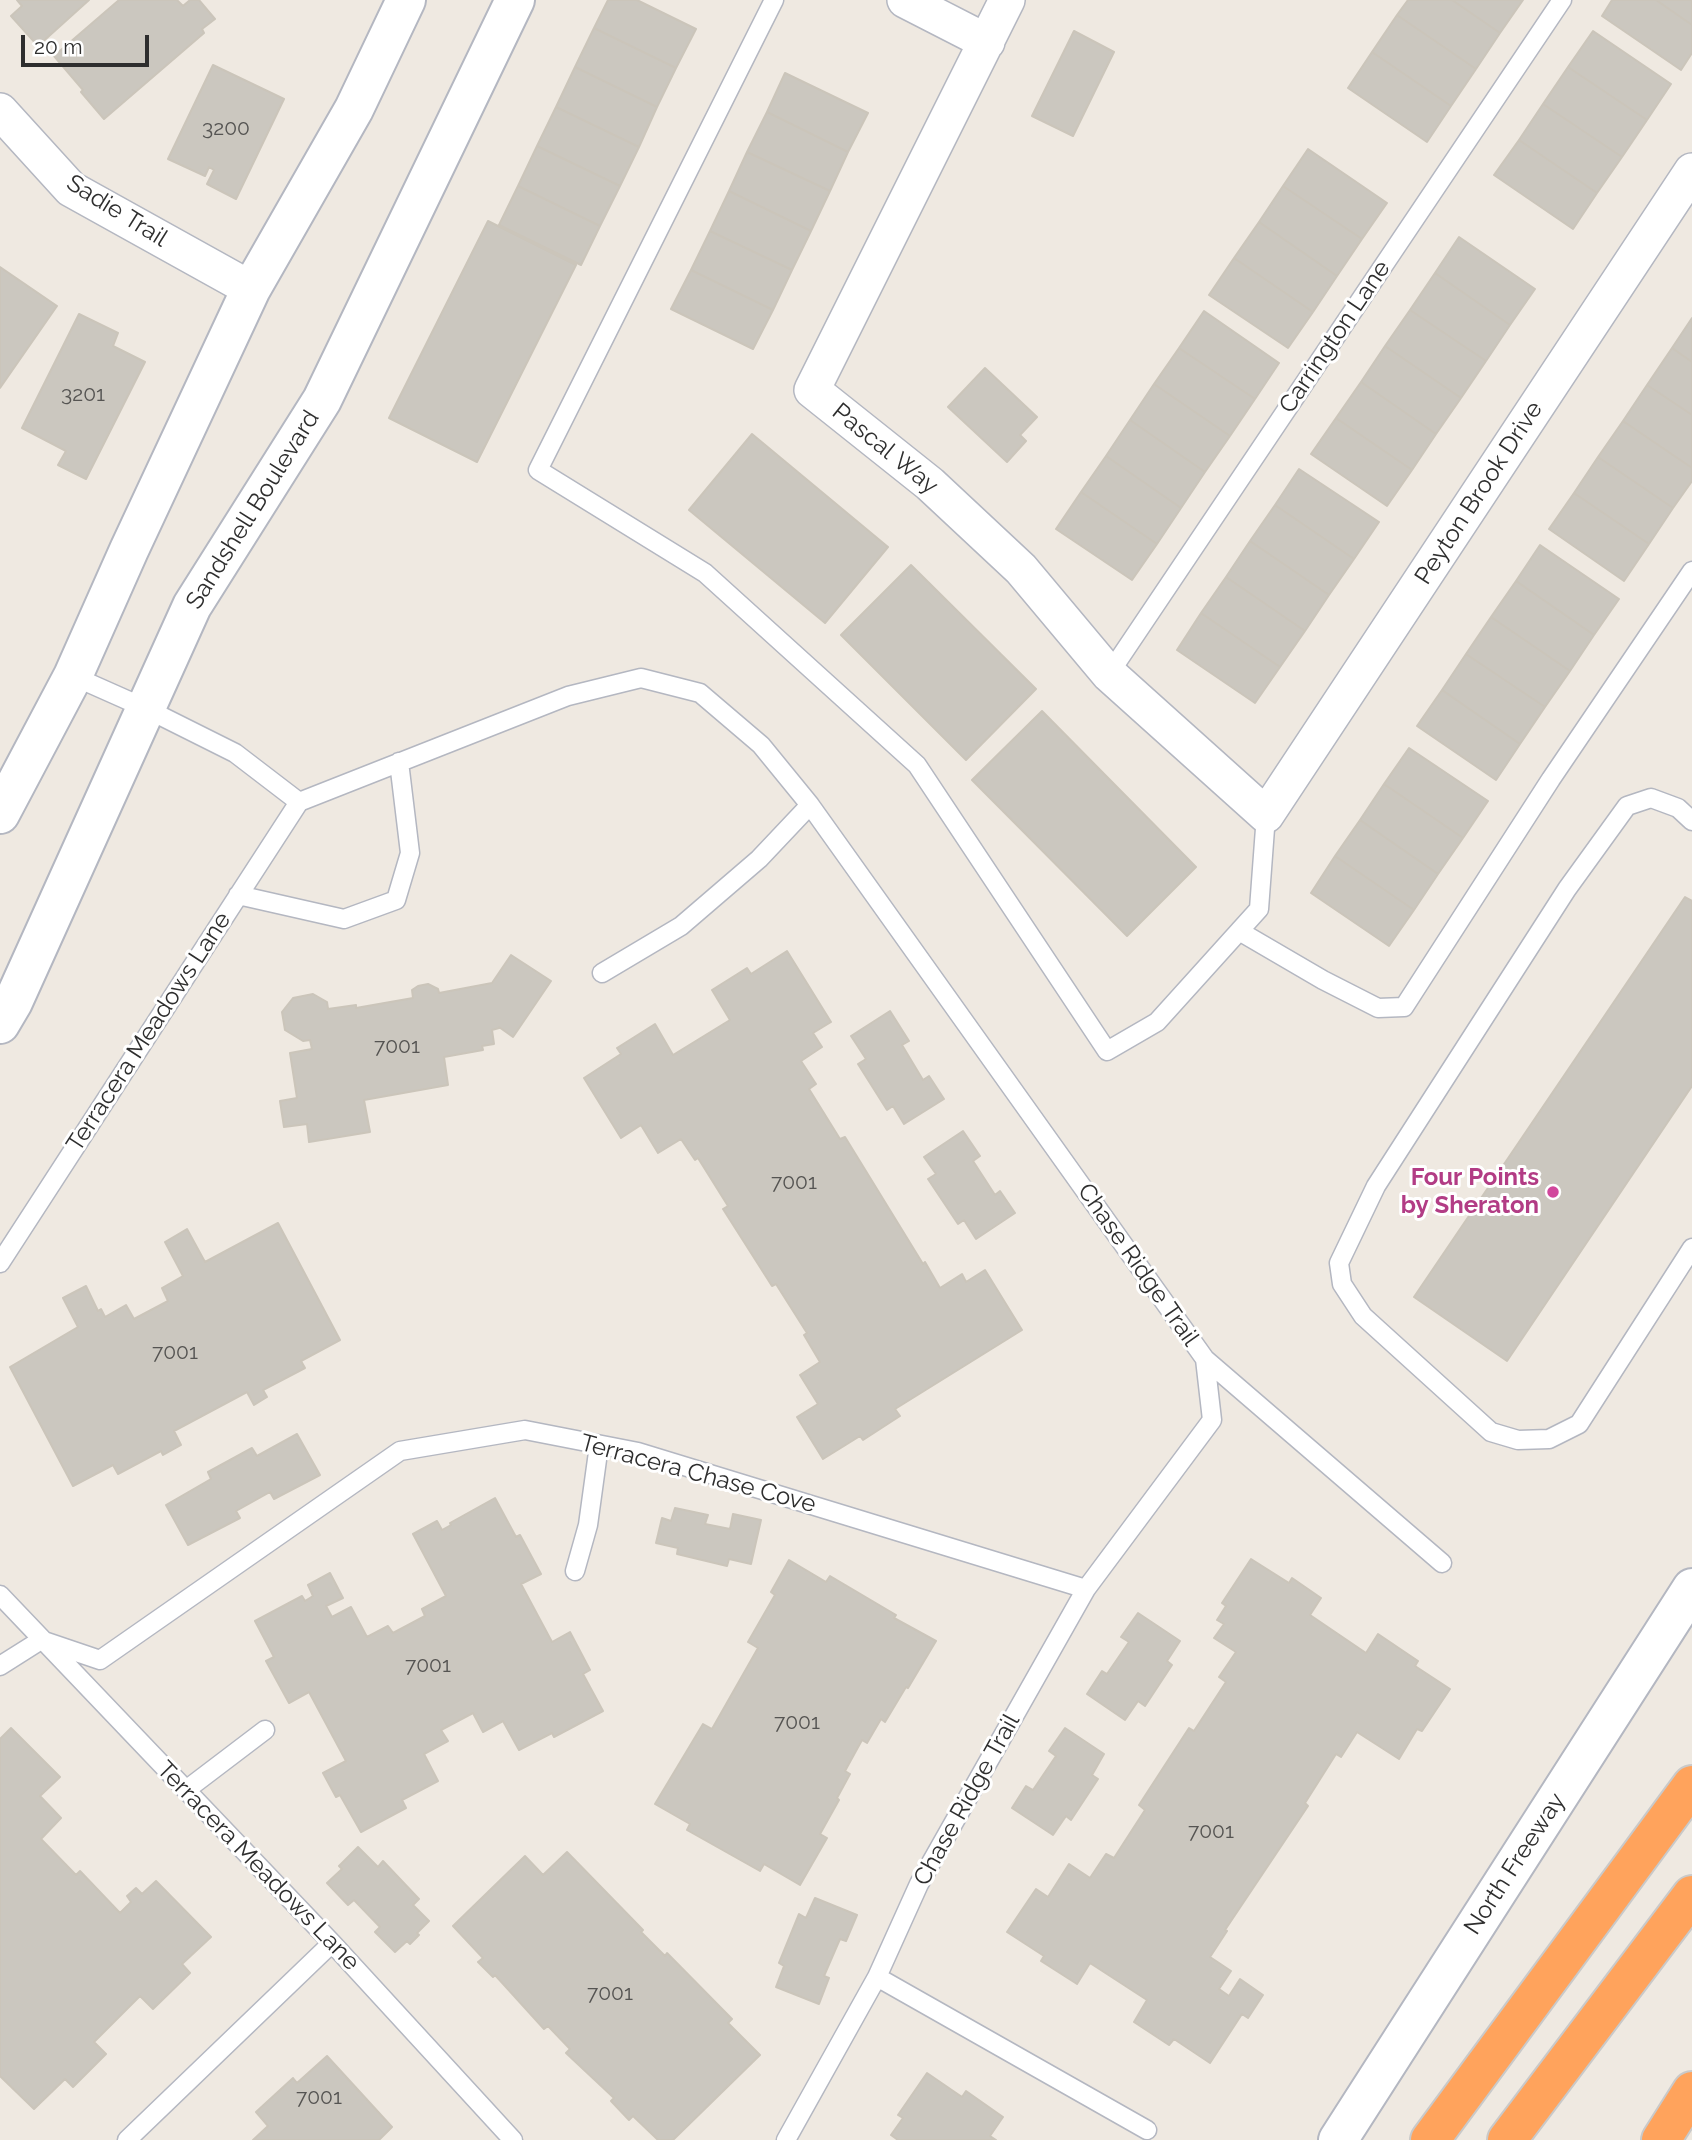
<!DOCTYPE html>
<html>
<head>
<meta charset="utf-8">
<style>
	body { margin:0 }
	#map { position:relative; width:1692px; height:2140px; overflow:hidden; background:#efe9e1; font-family:Raleway,sans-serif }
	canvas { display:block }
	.scale { position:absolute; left:21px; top:35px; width:128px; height:32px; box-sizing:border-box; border:4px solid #2e2e2e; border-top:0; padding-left:9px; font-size:21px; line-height:24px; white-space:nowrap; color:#2e2e2e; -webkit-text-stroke:5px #fff; paint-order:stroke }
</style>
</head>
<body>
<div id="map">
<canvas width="1692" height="2140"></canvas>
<div class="scale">20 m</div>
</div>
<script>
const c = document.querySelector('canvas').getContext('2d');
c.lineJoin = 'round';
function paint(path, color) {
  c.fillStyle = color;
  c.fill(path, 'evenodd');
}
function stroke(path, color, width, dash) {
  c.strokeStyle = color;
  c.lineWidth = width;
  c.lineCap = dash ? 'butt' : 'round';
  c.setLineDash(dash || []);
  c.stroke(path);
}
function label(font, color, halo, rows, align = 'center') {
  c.font = font + ' Raleway,sans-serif';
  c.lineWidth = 6;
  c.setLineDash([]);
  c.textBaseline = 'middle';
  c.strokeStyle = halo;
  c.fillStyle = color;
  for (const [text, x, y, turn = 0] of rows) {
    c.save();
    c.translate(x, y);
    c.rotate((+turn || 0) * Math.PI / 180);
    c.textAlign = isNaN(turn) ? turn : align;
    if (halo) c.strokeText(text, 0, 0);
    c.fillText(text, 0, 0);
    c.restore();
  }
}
const building = new Path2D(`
	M 17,0 L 89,0 L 38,46 L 11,16 L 22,6 Z
	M 119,0 L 177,0 L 183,6 L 190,0 L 199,0 L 215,19 L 202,29 L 204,33 L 104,119 L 81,92 L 83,90 L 54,56 Z
	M 608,0 L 637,0 L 696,29 L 676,68 L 594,28 Z
	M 1408,0 L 1452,0 L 1500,33 L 1476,69 L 1397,15 Z
	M 1452,0 L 1523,0 L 1500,33 Z
	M 1612,0 L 1656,0 L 1692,25 L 1692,53 L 1681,70 L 1602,16 Z
	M 1656,0 L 1692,0 L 1692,25 Z
	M 1397,15 L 1476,69 L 1451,106 L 1372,52 Z
	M 594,28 L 676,68 L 657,107 L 575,67 Z
	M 1074,31 L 1114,52 L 1073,136 L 1032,116 Z
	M 1593,31 L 1671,84 L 1647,120 L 1568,67 Z
	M 1372,52 L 1451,106 L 1427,142 L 1348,88 Z
	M 213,65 L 284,99 L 236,199 L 207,184 L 214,170 L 209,167 L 205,176 L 168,159 Z
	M 575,67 L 657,107 L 639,147 L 556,107 Z
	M 1568,67 L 1647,120 L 1622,157 L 1543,104 Z
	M 785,73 L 868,113 L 848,152 L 767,112 Z
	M 1543,104 L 1622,157 L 1597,193 L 1519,140 Z
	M 556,107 L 639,147 L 620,186 L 537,146 Z
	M 767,112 L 848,152 L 830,191 L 747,152 Z
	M 1519,140 L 1597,193 L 1573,229 L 1494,175 Z
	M 537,146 L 620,186 L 600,226 L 518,186 Z
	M 1308,149 L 1387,203 L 1362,239 L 1283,186 Z
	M 747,152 L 830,191 L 811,231 L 729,191 Z
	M 518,186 L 600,226 L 581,265 L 499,225 Z
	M 1283,186 L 1362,239 L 1337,276 L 1259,222 Z
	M 729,191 L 811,231 L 792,270 L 710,231 Z
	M 488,221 L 576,265 L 477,462 L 389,418 Z
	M 1259,222 L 1337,276 L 1313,312 L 1234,258 Z
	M 710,231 L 792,270 L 773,310 L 691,270 Z
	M 1459,237 L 1535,289 L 1510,325 L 1435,273 Z
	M 1234,258 L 1313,312 L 1288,348 L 1209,295 Z
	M 0,267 L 57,306 L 0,388 Z
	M 691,270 L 773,310 L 753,349 L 671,309 Z
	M 1435,273 L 1510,325 L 1486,361 L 1410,310 Z
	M 1410,310 L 1486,361 L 1461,398 L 1385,346 Z
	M 1204,311 L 1279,363 L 1255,399 L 1179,348 Z
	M 79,314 L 118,333 L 113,346 L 145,362 L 86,479 L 58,465 L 66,451 L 22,428 Z
	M 1692,318 L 1692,362 L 1672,348 Z
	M 1385,346 L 1461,398 L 1436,434 L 1361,382 Z
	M 1179,348 L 1255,399 L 1230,436 L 1154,384 Z
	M 1672,348 L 1692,362 L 1692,415 L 1647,385 Z
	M 985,368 L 1037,417 L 1020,435 L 1026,441 L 1007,462 L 948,407 Z
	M 1361,382 L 1436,434 L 1412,470 L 1336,418 Z
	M 1154,384 L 1230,436 L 1205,472 L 1130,420 Z
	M 1647,385 L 1692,415 L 1692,468 L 1623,421 Z
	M 1336,418 L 1412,470 L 1387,506 L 1311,454 Z
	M 1130,420 L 1205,472 L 1181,508 L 1106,456 Z
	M 1623,421 L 1692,468 L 1692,481 L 1673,508 L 1598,457 Z
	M 752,434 L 888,547 L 825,623 L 689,510 Z
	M 1106,456 L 1181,508 L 1157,544 L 1081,492 Z
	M 1598,457 L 1673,508 L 1649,544 L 1574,493 Z
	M 1299,469 L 1379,522 L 1354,559 L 1275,505 Z
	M 1081,492 L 1157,544 L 1132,580 L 1056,529 Z
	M 1574,493 L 1649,544 L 1624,581 L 1549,529 Z
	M 1275,505 L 1354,559 L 1329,595 L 1250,541 Z
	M 1250,541 L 1329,595 L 1305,631 L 1226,577 Z
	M 1540,545 L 1619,599 L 1594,635 L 1516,581 Z
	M 911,565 L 1036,689 L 966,760 L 841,635 Z
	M 1226,577 L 1305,631 L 1280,667 L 1201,613 Z
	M 1516,581 L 1594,635 L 1570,671 L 1491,617 Z
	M 1201,613 L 1280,667 L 1255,703 L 1177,650 Z
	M 1491,617 L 1570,671 L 1545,707 L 1466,654 Z
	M 1466,654 L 1545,707 L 1520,744 L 1442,690 Z
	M 1442,690 L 1520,744 L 1496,780 L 1417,726 Z
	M 1042,711 L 1196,867 L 1127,936 L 972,780 Z
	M 1409,748 L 1488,801 L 1463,838 L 1384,784 Z
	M 1384,784 L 1463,838 L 1438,874 L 1360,820 Z
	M 1360,820 L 1438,874 L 1414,910 L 1335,856 Z
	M 1335,856 L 1414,910 L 1389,946 L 1311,893 Z
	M 1685,897 L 1692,901 L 1692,1086 L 1507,1361 L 1414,1297 Z
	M 787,951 L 831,1022 L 813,1033 L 822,1047 L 801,1061 L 816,1084 L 809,1089 L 840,1139 L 845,1137 L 923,1264 L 925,1262 L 940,1288 L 962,1274 L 966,1282 L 985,1270 L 1022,1330 L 895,1409 L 900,1416 L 863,1440 L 860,1436 L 823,1459 L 797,1417 L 818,1404 L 800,1375 L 820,1362 L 804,1335 L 807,1333 L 776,1284 L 772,1286 L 723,1209 L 728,1206 L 698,1158 L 695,1160 L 681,1139 L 658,1153 L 641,1125 L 621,1138 L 584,1078 L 621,1054 L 617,1048 L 655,1024 L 673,1055 L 730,1020 L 712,990 L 747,968 L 751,974 Z
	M 511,955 L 551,981 L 513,1037 L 499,1027 L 499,1028 L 492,1030 L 494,1044 L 482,1046 L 483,1050 L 444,1057 L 448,1085 L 364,1100 L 370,1132 L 309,1142 L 307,1124 L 284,1127 L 280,1101 L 297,1098 L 290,1053 L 312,1049 L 310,1040 L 303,1041 L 285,1030 L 282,1012 L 293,998 L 313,994 L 327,1002 L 328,1009 L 356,1005 L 356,1008 L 413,998 L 412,990 L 418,986 L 428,984 L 438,989 L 439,993 L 492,983 Z
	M 890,1011 L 909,1041 L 902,1045 L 923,1080 L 929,1076 L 944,1099 L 904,1124 L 893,1106 L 887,1110 L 858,1064 L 866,1059 L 851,1036 Z
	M 963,1131 L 980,1156 L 973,1161 L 995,1195 L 1000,1191 L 1015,1213 L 976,1239 L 964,1220 L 958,1224 L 928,1179 L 936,1174 L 924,1157 Z
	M 278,1223 L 340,1340 L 301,1361 L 305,1368 L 263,1390 L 267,1397 L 254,1405 L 247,1392 L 174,1431 L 181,1445 L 163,1455 L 161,1451 L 118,1474 L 113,1465 L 73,1486 L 10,1367 L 78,1327 L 63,1298 L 86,1286 L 98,1311 L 101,1309 L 105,1317 L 126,1305 L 134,1319 L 168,1301 L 162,1288 L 183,1276 L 165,1242 L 187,1229 L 205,1262 Z
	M 297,1434 L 320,1475 L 274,1499 L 270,1492 L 236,1511 L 240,1518 L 188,1545 L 166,1505 L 211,1479 L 208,1472 L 252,1448 L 257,1456 Z
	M 495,1498 L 516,1537 L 520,1535 L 541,1574 L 521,1584 L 552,1642 L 570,1632 L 590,1670 L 583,1674 L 603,1711 L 554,1737 L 552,1733 L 519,1750 L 503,1721 L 483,1732 L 473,1713 L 441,1730 L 448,1741 L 424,1754 L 438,1781 L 402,1800 L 406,1808 L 361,1832 L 340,1795 L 336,1797 L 323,1773 L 346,1761 L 309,1692 L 289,1703 L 266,1661 L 274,1657 L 255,1621 L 302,1596 L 305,1601 L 313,1596 L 308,1585 L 330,1573 L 343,1598 L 326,1606 L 332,1617 L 351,1607 L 367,1637 L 388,1626 L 393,1633 L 425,1616 L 422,1609 L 446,1596 L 413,1534 L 437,1521 L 442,1530 L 451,1525 L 450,1523 Z
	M 675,1508 L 708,1515 L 705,1524 L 730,1529 L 733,1514 L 761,1520 L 751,1564 L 729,1559 L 727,1566 L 677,1554 L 678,1548 L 656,1543 L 662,1518 L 671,1521 Z
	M 1251,1559 L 1289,1583 L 1292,1578 L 1321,1598 L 1310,1615 L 1366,1653 L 1378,1634 L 1418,1661 L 1415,1666 L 1450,1689 L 1422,1731 L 1417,1729 L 1399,1759 L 1357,1732 L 1341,1757 L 1336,1754 L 1305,1803 L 1308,1806 L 1225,1930 L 1227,1931 L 1210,1957 L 1231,1971 L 1219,1989 L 1229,1996 L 1240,1979 L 1263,1995 L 1248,2018 L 1242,2014 L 1210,2063 L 1174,2039 L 1169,2045 L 1134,2022 L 1147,2000 L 1090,1963 L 1077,1984 L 1041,1961 L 1044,1956 L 1007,1932 L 1036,1889 L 1048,1897 L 1069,1864 L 1090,1878 L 1106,1854 L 1114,1858 L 1145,1810 L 1139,1805 L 1189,1728 L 1194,1731 L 1226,1682 L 1219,1677 L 1236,1652 L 1214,1638 L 1224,1624 L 1217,1620 L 1226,1606 L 1222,1603 Z
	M 789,1560 L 826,1582 L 830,1576 L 896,1615 L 894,1618 L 936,1641 L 908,1688 L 906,1687 L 885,1722 L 881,1719 L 867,1743 L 862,1740 L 845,1771 L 850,1774 L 837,1798 L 839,1800 L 820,1834 L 827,1838 L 800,1885 L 764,1864 L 760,1871 L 687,1830 L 690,1824 L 655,1804 L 703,1724 L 712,1729 L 758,1648 L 748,1642 L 775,1595 L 771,1592 Z
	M 1138,1613 L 1180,1641 L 1167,1661 L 1172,1665 L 1145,1706 L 1138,1701 L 1125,1720 L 1087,1694 L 1102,1671 L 1107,1674 L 1129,1642 L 1121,1637 Z
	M 11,1728 L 60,1777 L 40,1796 L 61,1818 L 41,1839 L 76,1875 L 80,1871 L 120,1913 L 131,1902 L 127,1896 L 136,1888 L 142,1894 L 156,1881 L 211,1937 L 182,1964 L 190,1973 L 153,2009 L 140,1996 L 94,2042 L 106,2054 L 73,2087 L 65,2079 L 34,2109 L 0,2076 L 0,1739 Z
	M 1065,1728 L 1104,1754 L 1092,1775 L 1098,1779 L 1071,1820 L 1066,1816 L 1053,1835 L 1012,1808 L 1026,1786 L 1033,1790 L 1056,1756 L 1049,1751 Z
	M 358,1847 L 378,1867 L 383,1861 L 419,1899 L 413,1905 L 429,1921 L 417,1933 L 419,1935 L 410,1944 L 407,1941 L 395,1952 L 375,1932 L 380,1927 L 354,1900 L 348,1905 L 327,1883 L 342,1869 L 339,1866 Z
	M 567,1852 L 643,1930 L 641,1932 L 665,1956 L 667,1953 L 732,2019 L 728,2023 L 760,2055 L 673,2140 L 658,2140 L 633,2116 L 629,2120 L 611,2101 L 614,2098 L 566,2053 L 570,2049 L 548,2026 L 544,2029 L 495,1975 L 493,1977 L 478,1962 L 483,1958 L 453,1926 L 525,1856 L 543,1875 Z
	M 815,1898 L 857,1915 L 846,1941 L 840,1939 L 824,1976 L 829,1978 L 819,2004 L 776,1987 L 784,1966 L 779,1963 L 799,1914 L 806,1918 Z
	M 327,2056 L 392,2127 L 379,2140 L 253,2140 L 268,2126 L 256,2112 L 293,2078 L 297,2083 Z
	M 927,2073 L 962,2097 L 966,2091 L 1003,2117 L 990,2136 L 996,2140 L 898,2140 L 891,2135 L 903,2118 L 898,2115 Z`);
paint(building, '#cbc7bf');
stroke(building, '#cbc5ba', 2);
const lane = new Path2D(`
	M 774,0 L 538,470 L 705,573 L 917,765 L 1107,1051 L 1157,1022 L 1259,909 L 1266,815
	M 1109,674 L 1562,0
	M 73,676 L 145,708 L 235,753 L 299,802 L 568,696 L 641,678 L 700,693 L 761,745 L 810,805 L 1205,1359 L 1212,1420 L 1086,1589 L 919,1884 L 877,1977 L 786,2140
	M 1692,821 L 1678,808 L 1651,798 L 1627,806 L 1567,889 L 1376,1186 L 1339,1263 L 1342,1284 L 1363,1316 L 1491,1432 L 1518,1440 L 1549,1439 L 1579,1424 L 1692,1248
	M 238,895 L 344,919 L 396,900 L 410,853 L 399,762
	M 1239,931 L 1323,980 L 1378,1008 L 1404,1007 L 1551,779 L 1692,571
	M 602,973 L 681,926 L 759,859 L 810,805
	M 0,1263 L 299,802
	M 1205,1359 L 1442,1563
	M 575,1571 L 588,1525 L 599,1445
	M 0,1595 L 332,1943 L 513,2140
	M 0,1666 L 41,1640 L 100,1660 L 400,1451 L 525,1430 L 638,1452 L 1086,1589
	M 186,1790 L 265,1730
	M 877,1977 L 1147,2130
	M 127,2140 L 332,1943`);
const street = new Path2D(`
	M 905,0 L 987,42
	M 1007,0 L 812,390 L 930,484 L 1021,569 L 1109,674 L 1266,815 L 1692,171
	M 0,111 L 71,189 L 251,289`);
const secondary = new Path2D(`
	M 0,814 L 73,676 L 129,550 L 251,289 L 354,109 L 406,0
	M 0,1024 L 13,1002 L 192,606 L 322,400 L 515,0
	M 1338,2140 L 1692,1588`);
const highway = new Path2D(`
	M 1430,2140 L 1692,1785
	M 1507,2140 L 1692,1895
	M 1661,2140 L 1692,2091`);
stroke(lane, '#b4b7c1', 21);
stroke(street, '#b4b7c1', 38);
stroke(secondary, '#b4b7c1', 42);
stroke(highway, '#c9c9c9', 42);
stroke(lane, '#fff', 18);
stroke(street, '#fff', 35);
stroke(secondary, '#fff', 38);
stroke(highway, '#ffa35c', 38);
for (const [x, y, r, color] of [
	[1553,1192,7,"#d1479c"]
]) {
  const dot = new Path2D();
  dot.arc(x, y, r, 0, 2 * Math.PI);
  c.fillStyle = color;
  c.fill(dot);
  stroke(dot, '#fff', 2.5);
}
label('21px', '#555452', null, [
	["3200",226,129],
	["3201",83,395],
	["7001",397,1047],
	["7001",794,1183],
	["7001",175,1353],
	["7001",428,1666],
	["7001",797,1723],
	["7001",1211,1832],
	["7001",610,1994],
	["7001",319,2098]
]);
label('24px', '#2e2e2e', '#fff', [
	["Sadie Trail",117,211,32],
	["Carrington Lane",1335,337,-56],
	["Pascal Way",885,449,39],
	["Peyton Brook Drive",1479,493,-57],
	["Sandshell Boulevard",253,510,-58],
	["Terracera Meadows Lane",149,1032,-57],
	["Chase Ridge Trail",1138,1265,55],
	["Terracera Chase Cove",698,1474,15],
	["Chase Ridge Trail",967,1800,-61],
	["North Freeway",1515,1864,-57],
	["Terracera Meadows Lane",258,1866,46]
]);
label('bold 24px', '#b23c85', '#fff', [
	["Four Points",1539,1178],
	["by Sheraton",1539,1206]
], 'right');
</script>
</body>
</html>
